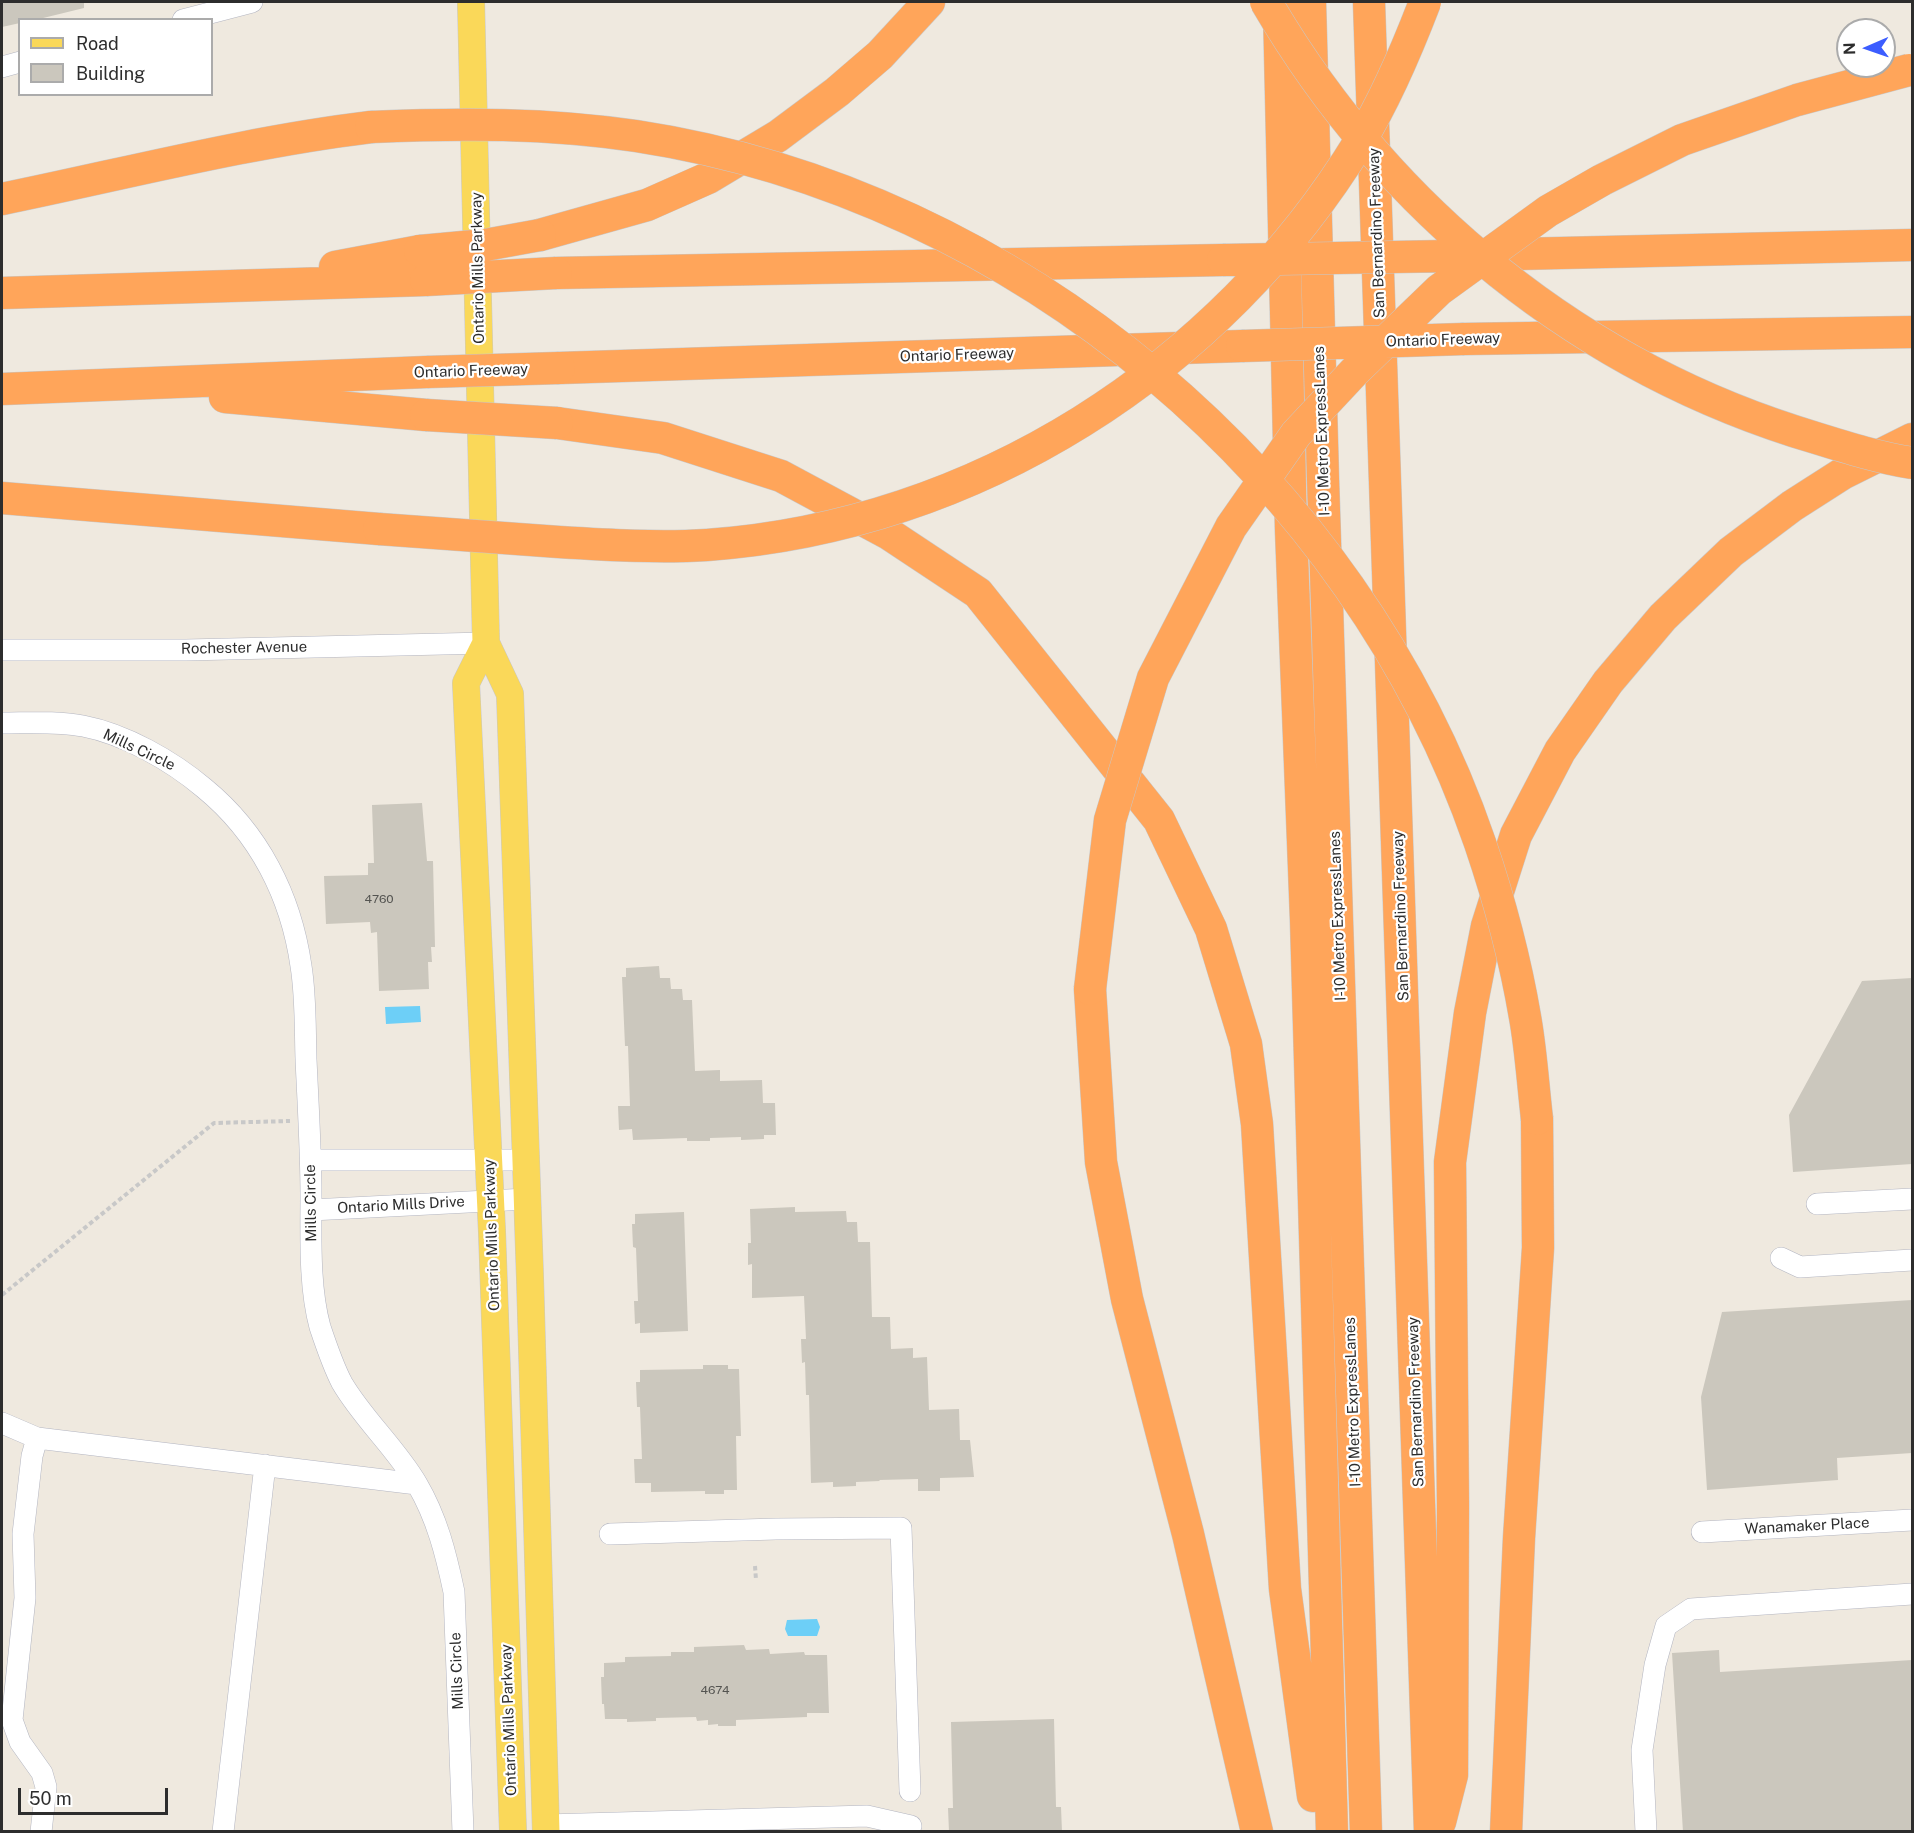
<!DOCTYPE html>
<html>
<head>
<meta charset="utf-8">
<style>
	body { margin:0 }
	#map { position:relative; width:1914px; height:1833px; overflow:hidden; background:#efe9df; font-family:"Public Sans",sans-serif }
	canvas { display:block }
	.frame { position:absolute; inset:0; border:3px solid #2d2d2d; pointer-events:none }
	.legend { position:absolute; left:18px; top:18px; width:195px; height:78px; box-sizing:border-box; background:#fff; border:2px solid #ababab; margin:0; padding:8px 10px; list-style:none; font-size:18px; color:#2d2d2d }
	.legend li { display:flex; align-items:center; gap:12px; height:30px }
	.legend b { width:30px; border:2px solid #ababab }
	.north { position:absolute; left:1836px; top:18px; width:60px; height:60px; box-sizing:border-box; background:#fff; border:2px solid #ababab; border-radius:50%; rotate:268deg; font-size:16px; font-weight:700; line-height:24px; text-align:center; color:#2d2d2d }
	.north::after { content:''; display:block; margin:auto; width:21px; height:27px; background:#3c5dff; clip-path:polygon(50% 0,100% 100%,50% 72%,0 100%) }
	.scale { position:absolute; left:18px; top:1788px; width:150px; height:27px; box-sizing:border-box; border:3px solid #2d2d2d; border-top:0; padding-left:8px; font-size:18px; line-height:21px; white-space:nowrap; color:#2d2d2d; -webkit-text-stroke:4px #fff; paint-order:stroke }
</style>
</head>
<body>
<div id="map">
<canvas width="1914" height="1833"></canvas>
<div class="frame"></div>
<ul class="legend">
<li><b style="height:8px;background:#fad859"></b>Road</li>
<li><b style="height:16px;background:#cbc7bd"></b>Building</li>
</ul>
<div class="north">N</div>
<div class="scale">50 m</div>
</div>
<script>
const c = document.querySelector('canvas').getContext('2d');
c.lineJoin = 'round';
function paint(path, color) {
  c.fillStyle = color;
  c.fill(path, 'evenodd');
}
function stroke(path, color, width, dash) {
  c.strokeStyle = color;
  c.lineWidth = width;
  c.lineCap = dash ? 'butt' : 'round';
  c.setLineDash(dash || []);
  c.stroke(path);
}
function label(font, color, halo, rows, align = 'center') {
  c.font = font + ' "Public Sans",sans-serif';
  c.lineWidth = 4.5;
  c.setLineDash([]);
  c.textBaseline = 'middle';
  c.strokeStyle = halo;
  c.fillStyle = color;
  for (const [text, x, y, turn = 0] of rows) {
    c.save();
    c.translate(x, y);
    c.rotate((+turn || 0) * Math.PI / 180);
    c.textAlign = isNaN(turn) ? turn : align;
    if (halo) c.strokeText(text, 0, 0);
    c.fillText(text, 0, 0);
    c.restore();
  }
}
paint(new Path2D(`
	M 420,1006 L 421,1022 L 386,1024 L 385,1007 Z
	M 817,1619 L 820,1627 L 817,1636 L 788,1636 L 785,1629 L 787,1620 Z`), '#6dcff7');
paint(new Path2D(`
	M 2,2 L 84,2 L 84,8 L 35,20 L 20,20 L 20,23 L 2,27 Z
	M 422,803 L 427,861 L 433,861 L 435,947 L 431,947 L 432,962 L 428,962 L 429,989 L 379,991 L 377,932 L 371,933 L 370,922 L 326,924 L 324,876 L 368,875 L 368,863 L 374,863 L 372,805 Z
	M 659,966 L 660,978 L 670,978 L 671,989 L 682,989 L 683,1000 L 692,1000 L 695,1071 L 720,1070 L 720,1081 L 762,1080 L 763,1103 L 775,1103 L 776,1135 L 764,1135 L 764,1139 L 741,1140 L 741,1137 L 710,1138 L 710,1141 L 687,1141 L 687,1138 L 633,1140 L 632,1129 L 619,1130 L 618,1106 L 630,1106 L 628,1046 L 625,1046 L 622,977 L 626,977 L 626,968 Z
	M 1912,978 L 1912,1164 L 1793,1172 L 1789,1115 L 1862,981 Z
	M 795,1207 L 795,1212 L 846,1211 L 847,1222 L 857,1222 L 858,1242 L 870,1242 L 872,1317 L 890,1317 L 891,1349 L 913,1348 L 913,1358 L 927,1357 L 929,1410 L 959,1409 L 960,1440 L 970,1440 L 974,1477 L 940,1478 L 940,1491 L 918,1491 L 918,1479 L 879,1480 L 880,1481 L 856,1482 L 856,1486 L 833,1487 L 833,1482 L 811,1483 L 809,1395 L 806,1395 L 805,1362 L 802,1363 L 801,1339 L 806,1339 L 804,1296 L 752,1298 L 752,1264 L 748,1265 L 748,1243 L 751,1243 L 750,1209 Z
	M 684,1212 L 688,1331 L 640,1333 L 640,1323 L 635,1324 L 634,1301 L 638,1301 L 636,1248 L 633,1247 L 632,1224 L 635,1224 L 635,1214 Z
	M 1912,1300 L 1912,1453 L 1837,1458 L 1838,1480 L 1707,1490 L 1701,1397 L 1722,1312 Z
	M 703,1365 L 728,1365 L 728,1369 L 739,1369 L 741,1436 L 736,1436 L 737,1490 L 724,1490 L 724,1494 L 705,1494 L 705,1491 L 651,1492 L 651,1483 L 635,1483 L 634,1459 L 642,1459 L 640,1407 L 637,1407 L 636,1382 L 640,1382 L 640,1370 L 703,1369 Z
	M 744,1645 L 746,1650 L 769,1649 L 770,1654 L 804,1652 L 805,1655 L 827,1655 L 829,1713 L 807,1713 L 807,1717 L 736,1720 L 736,1726 L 718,1726 L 718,1724 L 708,1725 L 708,1720 L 697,1721 L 696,1717 L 656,1718 L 656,1721 L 627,1722 L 627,1719 L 605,1719 L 604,1704 L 602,1704 L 601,1677 L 604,1677 L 604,1663 L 625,1662 L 625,1657 L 671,1656 L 671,1652 L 694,1652 L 694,1647 Z
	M 1719,1650 L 1720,1672 L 1912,1660 L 1912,1832 L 1683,1832 L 1672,1653 Z
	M 1054,1719 L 1056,1807 L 1061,1807 L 1062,1832 L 949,1832 L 948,1808 L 953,1808 L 951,1722 Z`), '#cbc7bd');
const minor = new Path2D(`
	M 183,20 L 252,2
	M 2,67 L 20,62
	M 2,650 L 186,650 L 486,643
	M 2,723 C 28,723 57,721 83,726 C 125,734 172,761 204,788 C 259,833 291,896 301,966 C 306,997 305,1028 306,1059 C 308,1104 311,1150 311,1196 C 311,1237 309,1287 320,1327 C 326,1345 333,1366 342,1383 C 363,1419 396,1448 417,1484 C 437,1518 446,1554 454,1592 L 463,1832
	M 311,1160 L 526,1160
	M 1817,1204 L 1912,1199
	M 311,1210 L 527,1199
	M 1781,1258 L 1800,1267 L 1912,1260
	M 2,1423 L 37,1438 L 417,1484
	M 37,1438 L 32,1456 L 23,1534 L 25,1598 L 12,1720 L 20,1742 L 42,1773 L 46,1787 L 41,1832
	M 1702,1532 L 1912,1520
	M 610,1534 L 776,1529 L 901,1528 L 910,1791
	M 546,1825 L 867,1816 L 911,1826
	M 223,1832 L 265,1465
	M 1646,1832 L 1642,1750 L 1655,1665 L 1666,1626 L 1691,1609 L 1912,1594`);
const major = new Path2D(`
	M 471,2 L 486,643 L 510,694 L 530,1278 L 546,1832
	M 486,643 L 466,683 L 492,1232 L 513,1832`);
const highway = new Path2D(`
	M 1310,2 L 1323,479 L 1366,1832
	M 1369,2 L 1430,1832
	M 1279,8 L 1291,530 L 1306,920 L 1332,1832
	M 2,199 C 124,174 247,142 371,127
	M 540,235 L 647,205 L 708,178 L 778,136 L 837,92 L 880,55 L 929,2
	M 1473,255 L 1912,245
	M 335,267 L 420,251
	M 556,273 L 1223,260
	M 2,293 L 426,280
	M 1464,339 L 1912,332
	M 559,368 L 1242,346
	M 2,389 L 427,372
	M 225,397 L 426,415
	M 557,423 L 663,438 L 781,476 L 889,534 L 978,593 L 1159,820 L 1211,929 L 1246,1044 L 1257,1124 L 1285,1589 L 1313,1796
	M 2,498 L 379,529
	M 1090,989 L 1101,1162 L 1127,1299 L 1188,1534 L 1257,1832
	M 1440,1822 L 1452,1775 L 1453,1505 L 1450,1162 L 1470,1013 L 1487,926 L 1516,835 L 1560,751 L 1608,682 L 1663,617 L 1731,552 L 1792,506 L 1842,474 L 1912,439
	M 1506,1832 L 1519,1538 L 1538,1248 L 1537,1119`);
stroke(minor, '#b3b5c1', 22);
stroke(major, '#c8c8c8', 28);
stroke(highway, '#c8c8c8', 33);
stroke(new Path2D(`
	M 2,1295 L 214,1123 L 290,1121
	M 755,1566 L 756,1580`), '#c8c8c8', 4, [4.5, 3]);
stroke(minor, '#fff', 21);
stroke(major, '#fad859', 27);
stroke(highway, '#ffa55a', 32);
const highwayBridge = new Path2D(`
	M 1266,2 C 1388,211 1583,369 1816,438 C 1848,448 1880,458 1912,463
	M 371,127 C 461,123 547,123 636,136 C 1017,194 1355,478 1480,843 C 1499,899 1515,958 1525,1017 C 1531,1050 1533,1085 1537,1119
	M 420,251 L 485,245 L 540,235
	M 1223,260 L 1449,256
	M 426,280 L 556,273
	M 1242,346 L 1464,339
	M 427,372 L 559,368
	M 426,415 L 557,423
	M 379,529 C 439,533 499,538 559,542 C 608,545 658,548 707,545 C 975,526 1221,369 1360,141 C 1387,97 1407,49 1425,2
	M 1090,989 L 1110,820 L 1153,678 L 1231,527 L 1296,434 L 1354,372 L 1439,290 L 1548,211 L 1602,180 L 1682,140 L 1797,100 L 1909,70`);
stroke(highwayBridge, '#c8c8c8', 33, []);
stroke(highwayBridge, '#ffa55a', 32);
label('12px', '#545451', null, [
	["4760",379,899],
	["4674",715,1690]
]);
label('15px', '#2d2d2d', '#fff', [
	["San Bernardino Freeway",1377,233,-92],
	["Ontario Mills Parkway",478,268,-91],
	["Ontario Freeway",1443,340,-2],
	["Ontario Freeway",957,355,-2],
	["Ontario Freeway",471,371,-2],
	["I-10 Metro ExpressLanes",1322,431,-92],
	["Rochester Avenue",244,648,-1],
	["Mills Circle",139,750,25],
	["I-10 Metro ExpressLanes",1338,916,-92],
	["San Bernardino Freeway",1401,916,-92],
	["Mills Circle",311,1203,-91],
	["Ontario Mills Drive",401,1205,-3],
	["Ontario Mills Parkway",492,1235,-92],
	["I-10 Metro ExpressLanes",1353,1402,-92],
	["San Bernardino Freeway",1416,1402,-92],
	["Wanamaker Place",1807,1526,-3],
	["Mills Circle",457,1671,-92],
	["Ontario Mills Parkway",509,1720,-92]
]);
</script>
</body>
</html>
